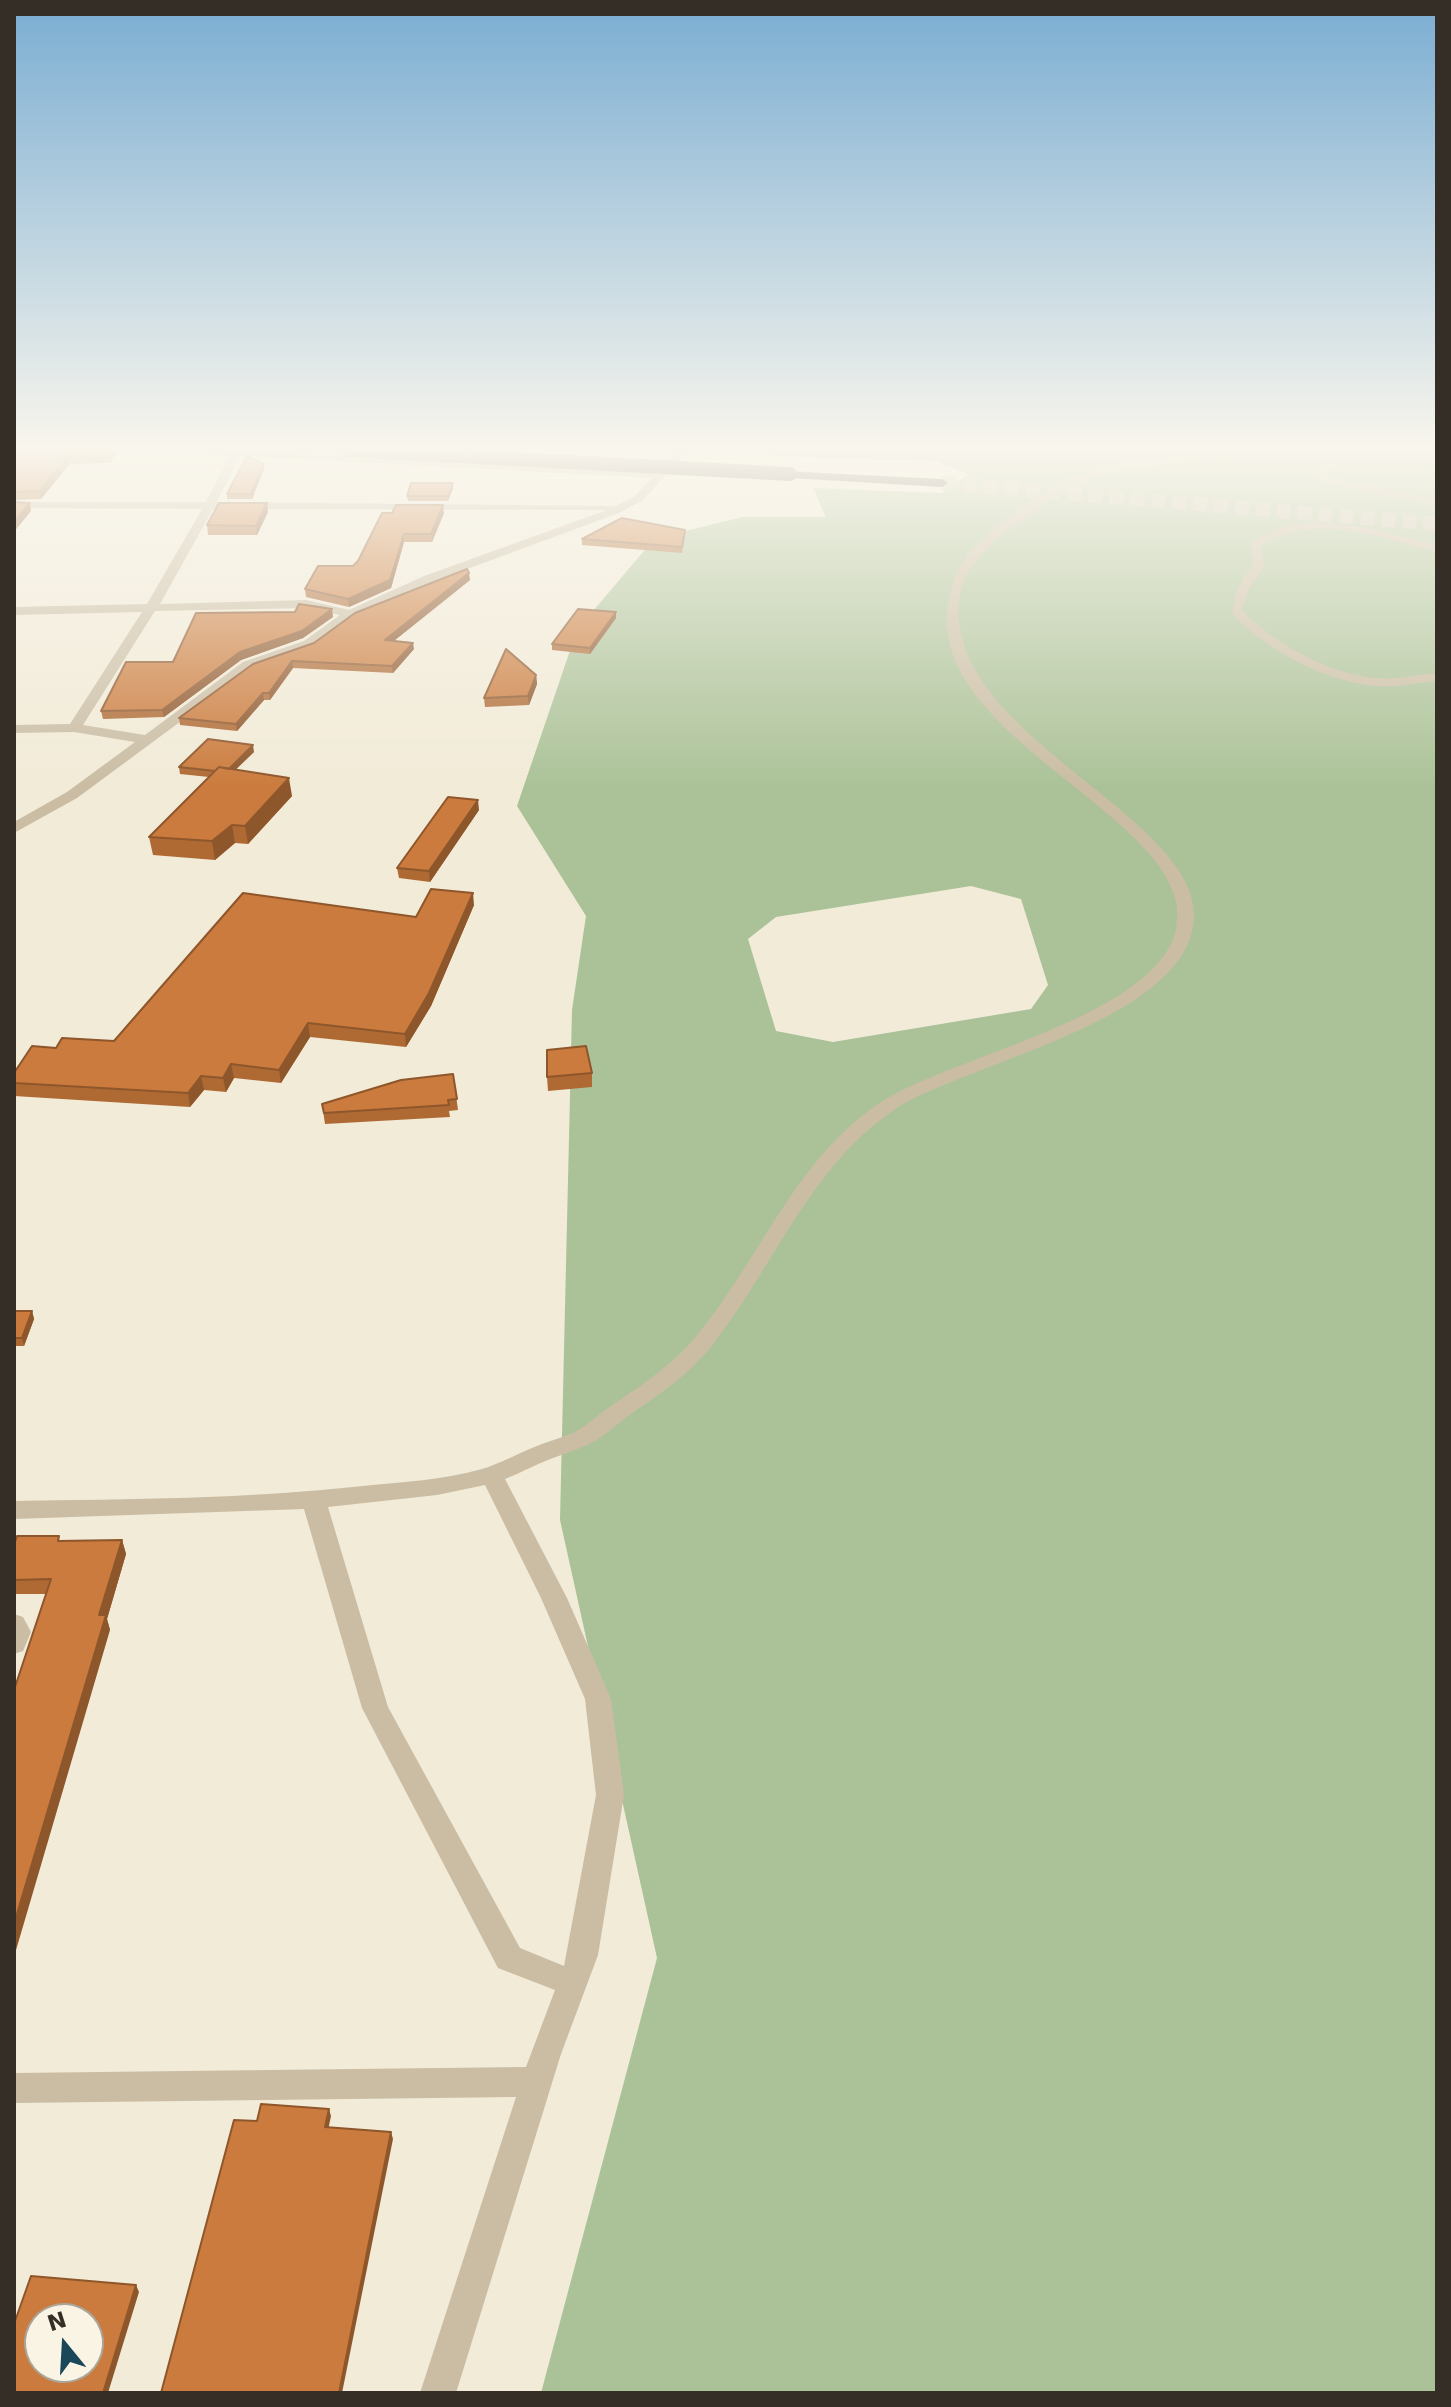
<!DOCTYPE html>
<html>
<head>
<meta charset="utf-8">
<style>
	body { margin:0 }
	#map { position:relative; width:1451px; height:2407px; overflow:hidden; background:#f2ebd8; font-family:"DejaVu Sans",sans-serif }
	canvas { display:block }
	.frame { position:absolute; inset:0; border:16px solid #352e26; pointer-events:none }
	.north { position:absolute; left:24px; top:2303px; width:80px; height:80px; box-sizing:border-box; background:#faf4e5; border:2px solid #aba599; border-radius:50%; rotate:342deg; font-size:22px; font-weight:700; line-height:32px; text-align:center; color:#352e26 }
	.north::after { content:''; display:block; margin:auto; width:28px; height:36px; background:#1a4858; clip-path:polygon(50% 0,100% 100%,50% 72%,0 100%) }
</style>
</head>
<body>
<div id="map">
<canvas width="1451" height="2407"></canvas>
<div class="frame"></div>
<div class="north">N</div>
</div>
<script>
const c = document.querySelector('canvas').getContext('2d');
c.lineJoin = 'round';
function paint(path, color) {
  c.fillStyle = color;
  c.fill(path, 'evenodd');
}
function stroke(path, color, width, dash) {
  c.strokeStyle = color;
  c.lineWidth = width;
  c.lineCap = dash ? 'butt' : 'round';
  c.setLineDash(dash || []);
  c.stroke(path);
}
paint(new Path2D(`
	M 768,450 L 1437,450 L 1437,2393 L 541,2393 L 657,1958 L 560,1520 L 572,1010 L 586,916 L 517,806 L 577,630 L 654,539 L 742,517 L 826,517 L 813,488 L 942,493 L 968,474 L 936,461 L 773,456 ZM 971,886 L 1021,899 L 1048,985 L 1031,1009 L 833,1042 L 776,1031 L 748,939 L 776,917 Z`), '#abc298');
stroke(new Path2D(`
	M 942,483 L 1437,524`), '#ccc5b4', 14, [14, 7]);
paint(new Path2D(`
	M 172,450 L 242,450 L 658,472 L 678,450 L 689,450 L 643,500 L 619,513 L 432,582 L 354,617 L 314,647 L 253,668 L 77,798 L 14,833 L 14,822 L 67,792 L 135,742 L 74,732 L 14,733 L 14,725 L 70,724 L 142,612 L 14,615 L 14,607 L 147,604 L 202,509 L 14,508 L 14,502 L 206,502 L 229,456 ZM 239,456 L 652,478 L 635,496 L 616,506 L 217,502 ZM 213,509 L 607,510 L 424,576 L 349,610 L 306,600 L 160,604 ZM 306,608 L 340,615 L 304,641 L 243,662 L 145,735 L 83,725 L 155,611 Z
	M 1263,450 L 1303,450 C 1282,459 1250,457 1226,459 C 1176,463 1119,465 1072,486 C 1054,494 1038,508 1022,520 C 981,550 949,578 961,633 C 984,746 1193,822 1194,914 C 1195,1020 966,1062 894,1110 C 810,1167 774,1266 714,1343 C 690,1374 659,1395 628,1416 C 616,1425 606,1435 593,1442 C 580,1449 566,1453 553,1458 C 536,1464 521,1473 505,1479 L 567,1598 L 611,1699 L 624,1795 L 598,1955 L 561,2054 L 456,2393 L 420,2393 L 516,2097 L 14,2103 L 14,2073 L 526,2067 L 555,1990 L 498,1968 L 362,1708 L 304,1509 L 14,1519 L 14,1501 C 130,1499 247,1499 363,1486 C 402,1482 443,1480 482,1469 C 499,1464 515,1455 532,1448 C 545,1442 559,1439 573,1433 C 586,1426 597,1416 608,1408 C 638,1387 669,1368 693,1340 C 759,1263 794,1159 881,1102 C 952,1056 1155,1017 1176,930 C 1203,816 903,736 952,587 C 959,564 969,549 988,534 C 1010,517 1034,497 1059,484 C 1119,454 1197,455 1263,450 ZM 485,1485 L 541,1598 L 585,1699 L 596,1795 L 564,1966 L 520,1948 L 388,1707 L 328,1507 L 437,1495 Z
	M 1306,450 L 1319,450 L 1332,457 L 1334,466 L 1324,474 L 1339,480 L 1437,499 L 1437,505 L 1336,486 L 1312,476 L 1312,472 L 1324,465 L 1323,461 Z
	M 1318,522 L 1369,528 L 1437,545 L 1437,552 C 1381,538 1313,511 1261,546 L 1264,567 L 1249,588 L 1242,610 C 1274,643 1328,674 1375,678 C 1395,680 1416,675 1437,673 L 1437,681 C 1416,683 1395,688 1375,686 C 1323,681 1267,650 1232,614 L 1236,591 L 1253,563 L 1251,543 C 1273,528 1292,524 1318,522 Z
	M 14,1614 L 23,1617 L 31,1632 L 23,1651 L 14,1654 Z`), '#cabda4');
paint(new Path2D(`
	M 785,471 L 942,479 L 948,483 L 942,487 L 790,478 L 785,477 Z`), '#574a3d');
stroke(new Path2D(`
	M 349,450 L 790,474`), '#574a3d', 14);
paint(new Path2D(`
	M 14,450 L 118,450 L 110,463 L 72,464 L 71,462 L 41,499 L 14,500 Z
	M 264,464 L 264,469 L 252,499 L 227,499 L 227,494 Z
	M 453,488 L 448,501 L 408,501 L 407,496 Z
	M 267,503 L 268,512 L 257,535 L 208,535 L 207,525 Z
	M 382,513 L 444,513 L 432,542 L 404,542 L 391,588 L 349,607 L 306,597 L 305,589 L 353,566 L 358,561 Z
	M 685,536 L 682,553 L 582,545 L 582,539 Z
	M 470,580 L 394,641 L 414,649 L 393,673 L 293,668 L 270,700 L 264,700 L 237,731 L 180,725 L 179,718 L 314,643 Z
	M 616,612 L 616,618 L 590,654 L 552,650 L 552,644 Z
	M 333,617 L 303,638 L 241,660 L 164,717 L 103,719 L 101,711 L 173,662 Z
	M 536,675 L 537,684 L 529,705 L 485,707 L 484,698 Z
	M 254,752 L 235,770 L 292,796 L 248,844 L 235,843 L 215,860 L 153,855 L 149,837 L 209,777 L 180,774 L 179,767 Z
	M 479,810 L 430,882 L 399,878 L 397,868 Z
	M 474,905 L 431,1006 L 406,1047 L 310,1037 L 281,1083 L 234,1078 L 226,1092 L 204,1090 L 190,1107 L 14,1096 L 14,1073 L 56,1048 L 114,1041 L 416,917 Z
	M 592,1073 L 592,1087 L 548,1091 L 547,1077 Z
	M 453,1074 L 458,1110 L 449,1111 L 450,1117 L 325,1124 L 322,1104 Z
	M 14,1311 L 32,1311 L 34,1319 L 24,1346 L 14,1346 Z
	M 122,1540 L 126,1554 L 107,1619 L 110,1630 L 46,1594 L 14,1594 L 14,1545 L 60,1541 Z`), '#af6a34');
paint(new Path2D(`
	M 111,450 L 118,450 L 110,463 L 109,453 Z
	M 70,454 L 71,462 L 41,499 L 39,491 Z
	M 264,464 L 264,469 L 252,499 L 251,494 Z
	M 453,483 L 453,488 L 448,501 L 448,496 Z
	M 30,503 L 31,511 L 14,532 L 14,522 Z
	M 267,503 L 268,512 L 257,535 L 256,526 Z
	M 443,505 L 444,513 L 432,542 L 431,534 Z
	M 404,534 L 404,542 L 391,588 L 349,607 L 348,599 Z
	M 469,573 L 470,580 L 386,647 L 385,640 Z
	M 332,609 L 333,617 L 303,638 L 241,660 L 164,717 L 162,710 L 240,652 Z
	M 616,612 L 616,618 L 590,654 L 590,648 Z
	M 413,643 L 414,649 L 393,673 L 392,666 Z
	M 292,661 L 293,668 L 270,700 L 269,693 Z
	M 536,675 L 537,684 L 529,705 L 528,696 Z
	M 263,693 L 264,700 L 237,731 L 236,724 Z
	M 253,745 L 254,752 L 226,779 L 225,772 Z
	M 289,778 L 292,796 L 248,844 L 245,826 Z
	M 478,800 L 479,810 L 430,882 L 429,871 Z
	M 232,825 L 235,843 L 215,860 L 212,841 Z
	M 473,893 L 474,905 L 431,1006 L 406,1047 L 405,1034 Z
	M 308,1023 L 310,1037 L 281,1083 L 279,1070 Z
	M 231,1064 L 234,1078 L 226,1092 L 223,1078 Z
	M 201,1076 L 204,1090 L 190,1107 L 188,1093 Z
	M 32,1311 L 34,1319 L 24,1346 L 22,1338 Z
	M 122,1540 L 126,1554 L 107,1619 L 110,1630 L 14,1957 L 14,1924 L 99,1615 Z
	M 329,2109 L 331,2116 L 327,2135 L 325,2127 Z
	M 391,2132 L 393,2139 L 342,2393 L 339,2393 Z
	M 136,2285 L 139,2292 L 108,2393 L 103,2393 Z`), '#8e562b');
const building = new Path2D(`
	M 14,450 L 67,450 L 72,451 L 39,491 L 14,492 Z
	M 72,450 L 111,450 L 109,453 L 70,454 Z
	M 247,456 L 264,464 L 251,494 L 227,494 Z
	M 411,483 L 453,483 L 448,496 L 407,496 Z
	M 14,502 L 30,503 L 14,522 Z
	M 219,503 L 267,503 L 256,526 L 207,525 Z
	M 396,505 L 443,505 L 431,534 L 404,534 L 390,580 L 348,599 L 305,589 L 318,566 L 353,566 L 358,561 L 382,513 L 392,513 Z
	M 622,518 L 685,530 L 682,547 L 582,539 Z
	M 467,569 L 469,573 L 385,640 L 413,643 L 392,666 L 292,661 L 269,693 L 263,693 L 236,724 L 179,718 L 253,664 L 314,643 L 355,613 Z
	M 299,604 L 332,609 L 302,631 L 240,652 L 162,710 L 101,711 L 126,662 L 173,662 L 196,613 L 295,612 Z
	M 578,609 L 616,612 L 590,648 L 552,644 Z
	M 506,649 L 536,675 L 528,696 L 484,698 Z
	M 208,739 L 253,745 L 229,769 L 219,767 L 215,771 L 179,767 Z
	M 219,767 L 289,778 L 245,826 L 232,825 L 212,841 L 149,837 Z
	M 448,797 L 478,800 L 429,871 L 397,868 Z
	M 431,889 L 473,893 L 429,993 L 405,1034 L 308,1023 L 279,1070 L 231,1064 L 223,1078 L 201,1076 L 188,1093 L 14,1083 L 14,1073 L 32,1046 L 56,1048 L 62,1038 L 114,1041 L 243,893 L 416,917 Z
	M 586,1046 L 592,1073 L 547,1077 L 547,1050 Z
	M 453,1074 L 457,1099 L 448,1100 L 449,1105 L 324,1113 L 322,1104 L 401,1080 Z
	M 14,1311 L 32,1311 L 22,1338 L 14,1338 Z
	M 17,1536 L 59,1536 L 58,1541 L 122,1540 L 99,1615 L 106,1615 L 14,1924 L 14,1690 L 51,1579 L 14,1580 L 14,1545 Z
	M 261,2104 L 329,2109 L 325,2127 L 391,2132 L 339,2393 L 161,2393 L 234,2120 L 257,2121 Z
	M 31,2276 L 136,2285 L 103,2393 L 14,2393 L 14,2324 ZM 40,2319 L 88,2319 L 88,2367 L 40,2367 Z`);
paint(building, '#cb7b3d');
stroke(building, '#8e562b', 2);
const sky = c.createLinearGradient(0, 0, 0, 787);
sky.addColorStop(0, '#7aadd2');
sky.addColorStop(0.57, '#f9f6ed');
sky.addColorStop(1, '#f9f6ed00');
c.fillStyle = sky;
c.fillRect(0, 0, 1451, 787);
</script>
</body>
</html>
